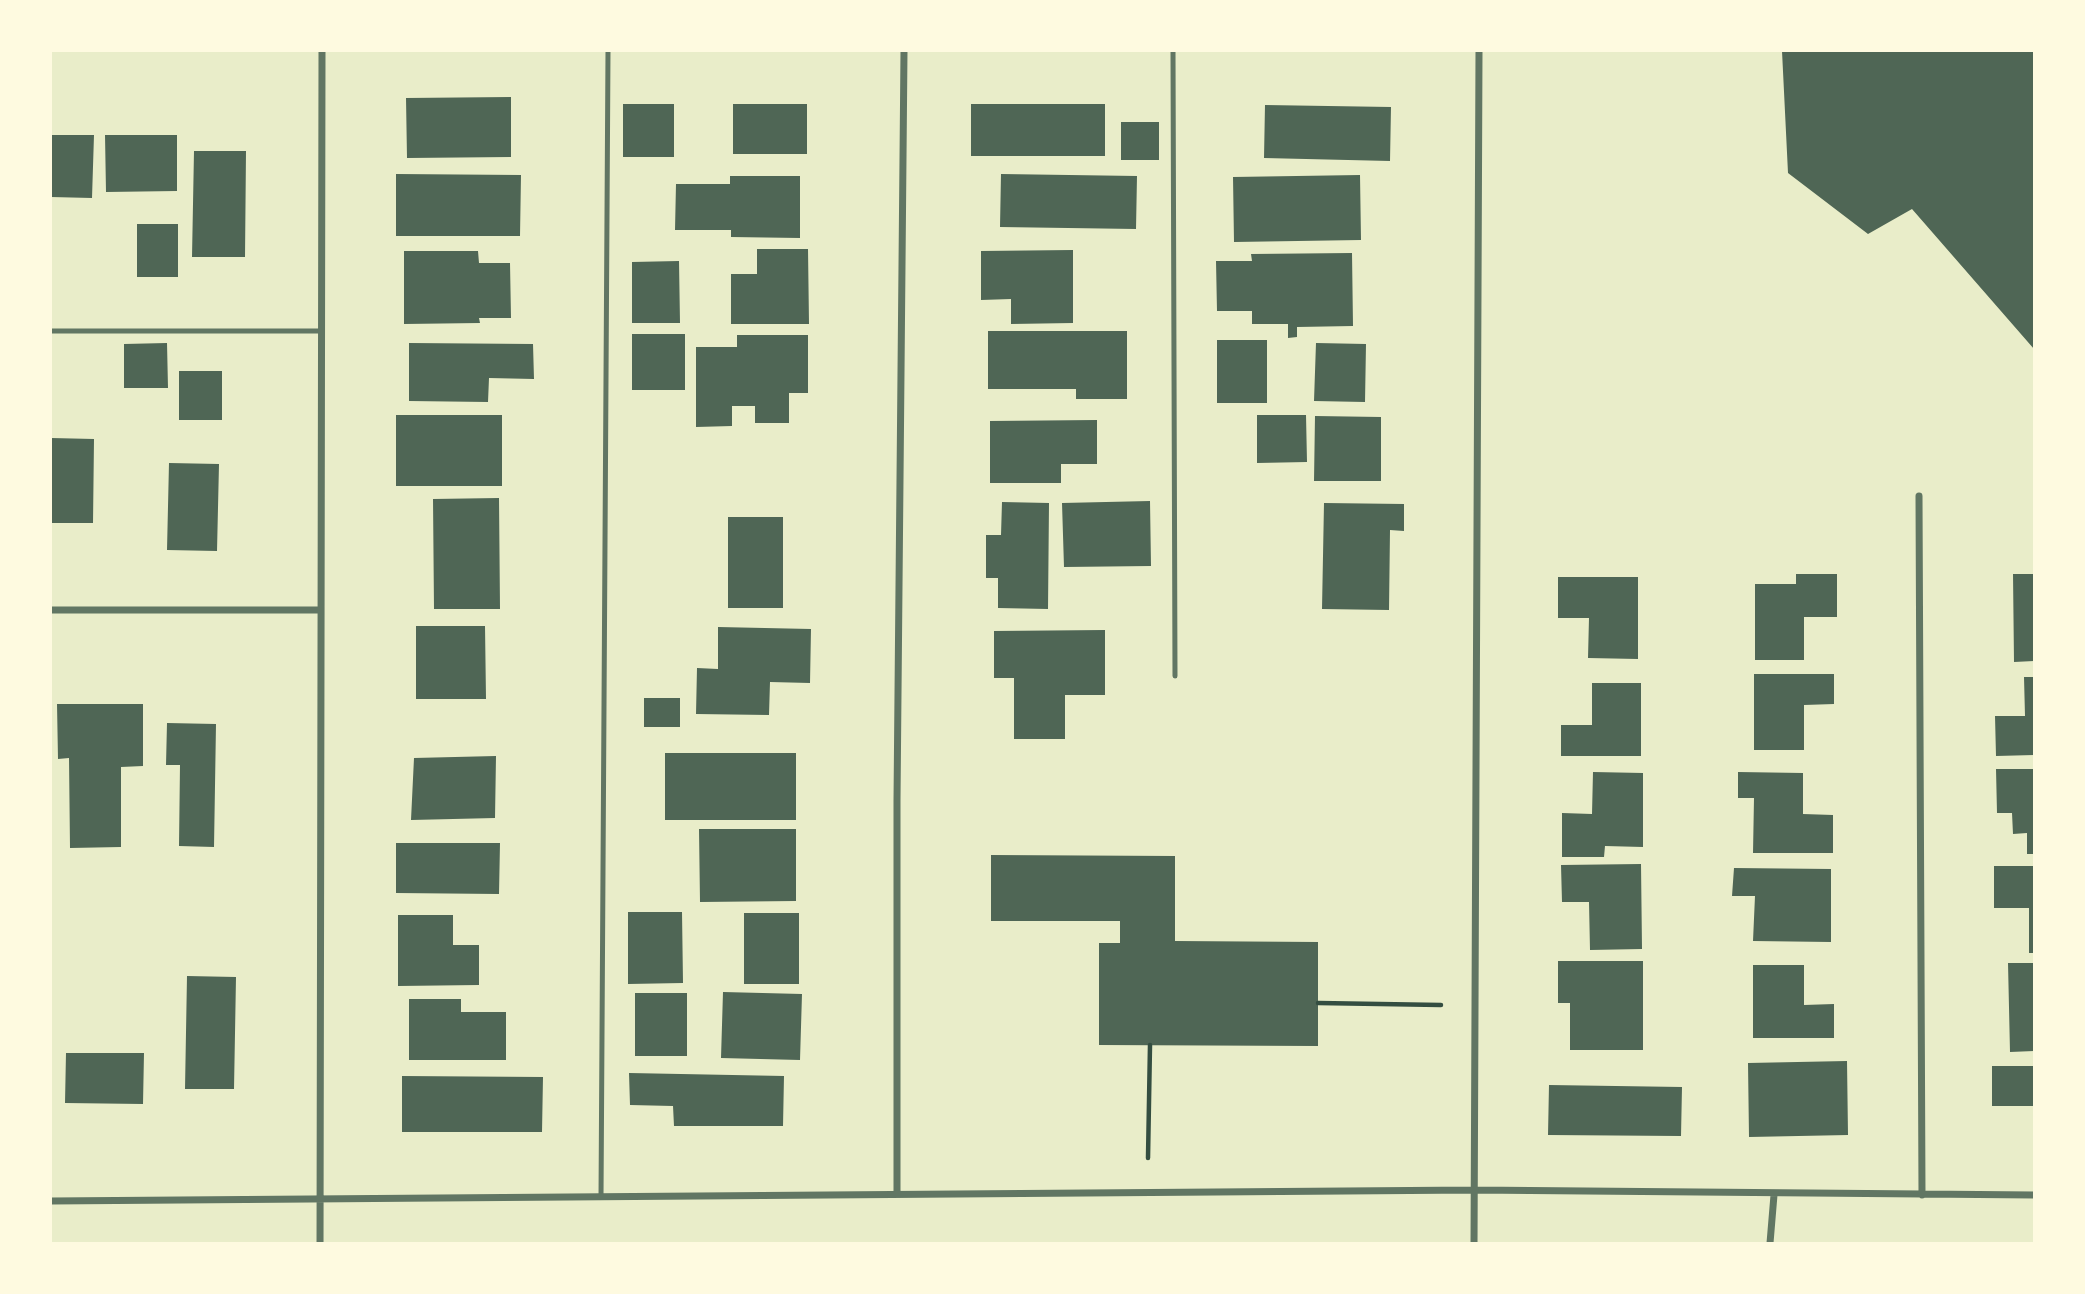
<!DOCTYPE html>
<html>
<head>
<meta charset="utf-8">
<style>
	body { margin:0 }
	#map { position:relative; width:2085px; height:1294px; overflow:hidden; background:#e9edc9; font-family:Georgia,serif }
	canvas { display:block }
	.frame { position:absolute; inset:0; border:52px solid #fefae0; pointer-events:none }
</style>
</head>
<body>
<div id="map">
<canvas width="2085" height="1294"></canvas>
<div class="frame"></div>
</div>
<script>
const c = document.querySelector('canvas').getContext('2d');
c.lineJoin = 'round';
function paint(path, color) {
  c.fillStyle = color;
  c.fill(path, 'evenodd');
}
function stroke(path, color, width, dash) {
  c.strokeStyle = color;
  c.lineWidth = width;
  c.lineCap = dash ? 'butt' : 'round';
  c.setLineDash(dash || []);
  c.stroke(path);
}
paint(new Path2D(`
	M 1782,51 L 2034,51 L 2034,349 L 1912,209 L 1868,234 L 1788,173 Z
	M 511,97 L 511,157 L 407,158 L 406,98 Z
	M 623,104 L 674,104 L 674,157 L 623,157 Z
	M 733,104 L 807,104 L 807,154 L 733,154 Z
	M 971,104 L 1105,104 L 1105,156 L 971,156 Z
	M 1265,105 L 1391,107 L 1390,161 L 1264,158 Z
	M 1121,122 L 1159,122 L 1159,160 L 1121,160 Z
	M 51,135 L 94,135 L 92,198 L 51,197 Z
	M 105,135 L 177,135 L 177,191 L 106,192 Z
	M 194,151 L 246,151 L 245,257 L 192,257 Z
	M 396,174 L 521,175 L 520,236 L 396,236 Z
	M 1001,174 L 1137,176 L 1136,229 L 1000,227 Z
	M 1360,175 L 1361,240 L 1234,242 L 1233,177 Z
	M 730,176 L 800,176 L 800,238 L 731,237 L 731,230 L 675,230 L 676,184 L 730,184 Z
	M 137,224 L 178,224 L 178,277 L 137,277 Z
	M 757,249 L 808,249 L 809,324 L 731,324 L 731,274 L 757,274 Z
	M 1073,250 L 1073,323 L 1011,324 L 1011,299 L 981,300 L 981,251 Z
	M 404,251 L 478,251 L 479,263 L 510,263 L 511,318 L 479,318 L 480,323 L 404,324 Z
	M 1352,253 L 1353,326 L 1297,327 L 1297,337 L 1288,338 L 1288,324 L 1252,324 L 1252,311 L 1217,311 L 1216,261 L 1252,261 L 1251,254 Z
	M 679,261 L 680,323 L 632,323 L 632,262 Z
	M 988,331 L 1127,331 L 1127,399 L 1076,399 L 1076,389 L 988,389 Z
	M 632,334 L 685,334 L 685,390 L 632,390 Z
	M 737,335 L 808,335 L 808,393 L 789,393 L 789,423 L 755,423 L 755,406 L 732,406 L 732,426 L 696,427 L 696,347 L 737,347 Z
	M 1217,340 L 1267,340 L 1267,403 L 1217,403 Z
	M 167,343 L 168,388 L 124,388 L 124,344 Z
	M 409,343 L 533,344 L 534,379 L 489,378 L 488,402 L 409,401 Z
	M 1316,343 L 1366,344 L 1365,402 L 1314,401 Z
	M 179,371 L 222,371 L 222,420 L 179,420 Z
	M 396,415 L 502,415 L 502,486 L 396,486 Z
	M 1257,415 L 1306,415 L 1307,462 L 1257,463 Z
	M 1315,416 L 1381,417 L 1381,481 L 1314,481 Z
	M 1097,420 L 1097,464 L 1061,464 L 1061,483 L 990,483 L 990,421 Z
	M 51,438 L 94,439 L 93,523 L 51,523 Z
	M 169,463 L 219,464 L 217,551 L 167,550 Z
	M 499,498 L 500,609 L 434,609 L 433,499 Z
	M 1150,501 L 1151,566 L 1064,567 L 1062,503 Z
	M 1002,502 L 1049,503 L 1048,609 L 998,608 L 998,578 L 986,578 L 986,535 L 1001,535 Z
	M 1324,503 L 1404,504 L 1404,531 L 1390,530 L 1389,610 L 1322,609 Z
	M 728,517 L 783,517 L 783,608 L 728,608 Z
	M 1796,574 L 1837,574 L 1837,617 L 1804,617 L 1804,660 L 1755,660 L 1755,584 L 1796,584 Z
	M 2013,574 L 2034,574 L 2034,661 L 2014,662 Z
	M 1558,577 L 1638,577 L 1638,659 L 1588,658 L 1589,618 L 1558,618 Z
	M 416,626 L 485,626 L 486,699 L 416,699 Z
	M 718,627 L 811,629 L 810,683 L 770,682 L 769,715 L 696,714 L 697,668 L 718,669 Z
	M 1105,630 L 1105,695 L 1065,695 L 1065,739 L 1014,739 L 1014,678 L 994,678 L 994,631 Z
	M 1754,674 L 1834,674 L 1834,704 L 1804,705 L 1804,750 L 1754,750 Z
	M 2024,677 L 2034,677 L 2034,755 L 1996,756 L 1995,716 L 2025,716 Z
	M 1592,683 L 1641,683 L 1641,756 L 1561,756 L 1561,725 L 1592,725 Z
	M 644,698 L 680,698 L 680,727 L 644,727 Z
	M 57,704 L 143,704 L 143,766 L 121,767 L 121,847 L 70,848 L 69,758 L 58,759 Z
	M 167,723 L 216,724 L 214,847 L 179,846 L 180,765 L 166,765 Z
	M 665,753 L 796,753 L 796,820 L 665,820 Z
	M 496,756 L 495,818 L 411,820 L 414,758 Z
	M 1996,769 L 2034,769 L 2034,854 L 2027,854 L 2027,833 L 2013,834 L 2012,813 L 1997,813 Z
	M 1593,772 L 1643,773 L 1643,847 L 1605,846 L 1604,857 L 1562,857 L 1562,813 L 1592,814 Z
	M 1738,772 L 1803,773 L 1803,814 L 1833,815 L 1833,853 L 1753,853 L 1754,798 L 1738,798 Z
	M 699,829 L 796,829 L 796,901 L 700,902 Z
	M 396,843 L 500,843 L 499,894 L 396,893 Z
	M 991,855 L 1175,856 L 1175,941 L 1318,942 L 1318,1046 L 1099,1045 L 1099,943 L 1120,943 L 1120,921 L 991,921 Z
	M 1641,864 L 1642,949 L 1590,950 L 1589,902 L 1562,902 L 1561,865 Z
	M 1994,866 L 2034,866 L 2034,953 L 2029,953 L 2029,908 L 1994,908 Z
	M 1734,868 L 1831,869 L 1831,942 L 1753,941 L 1755,896 L 1732,896 Z
	M 628,912 L 682,912 L 683,983 L 628,984 Z
	M 744,913 L 799,913 L 799,984 L 744,984 Z
	M 398,915 L 453,915 L 453,945 L 479,945 L 479,985 L 398,986 Z
	M 1558,961 L 1643,961 L 1643,1050 L 1570,1050 L 1570,1003 L 1558,1003 Z
	M 2008,963 L 2034,963 L 2034,1051 L 2010,1052 Z
	M 1753,965 L 1804,965 L 1804,1005 L 1834,1004 L 1834,1038 L 1753,1038 Z
	M 187,976 L 236,977 L 234,1089 L 185,1089 Z
	M 723,992 L 802,994 L 800,1060 L 721,1058 Z
	M 635,993 L 687,993 L 687,1056 L 635,1056 Z
	M 409,999 L 461,999 L 461,1012 L 506,1012 L 506,1060 L 409,1060 Z
	M 66,1053 L 144,1053 L 143,1104 L 65,1103 Z
	M 1847,1061 L 1848,1135 L 1749,1137 L 1748,1063 Z
	M 1992,1066 L 2034,1066 L 2034,1106 L 1992,1106 Z
	M 629,1073 L 784,1076 L 783,1126 L 674,1126 L 673,1106 L 630,1105 Z
	M 402,1076 L 543,1077 L 542,1132 L 402,1132 Z
	M 1549,1085 L 1682,1087 L 1681,1136 L 1548,1135 Z`), '#4f6655');
stroke(new Path2D(`
	M 1318,1003 L 1441,1005
	M 1148,1158 L 1150,1045`), '#344e41', 4.5);
stroke(new Path2D(`
	M 1173,51 L 1175,676
	M 51,331 L 321,331
	M 601,1196 L 608,51`), '#617663', 5);
stroke(new Path2D(`
	M 1919,496 L 1922,1195
	M 51,610 L 320,610
	M 897,1193 L 897,800 L 904,51
	M 51,1201 L 1474,1190 L 2034,1195
	M 320,1243 L 322,51
	M 1474,1243 L 1479,51
	M 1770,1243 L 1774,1195`), '#617663', 7);
</script>
</body>
</html>
